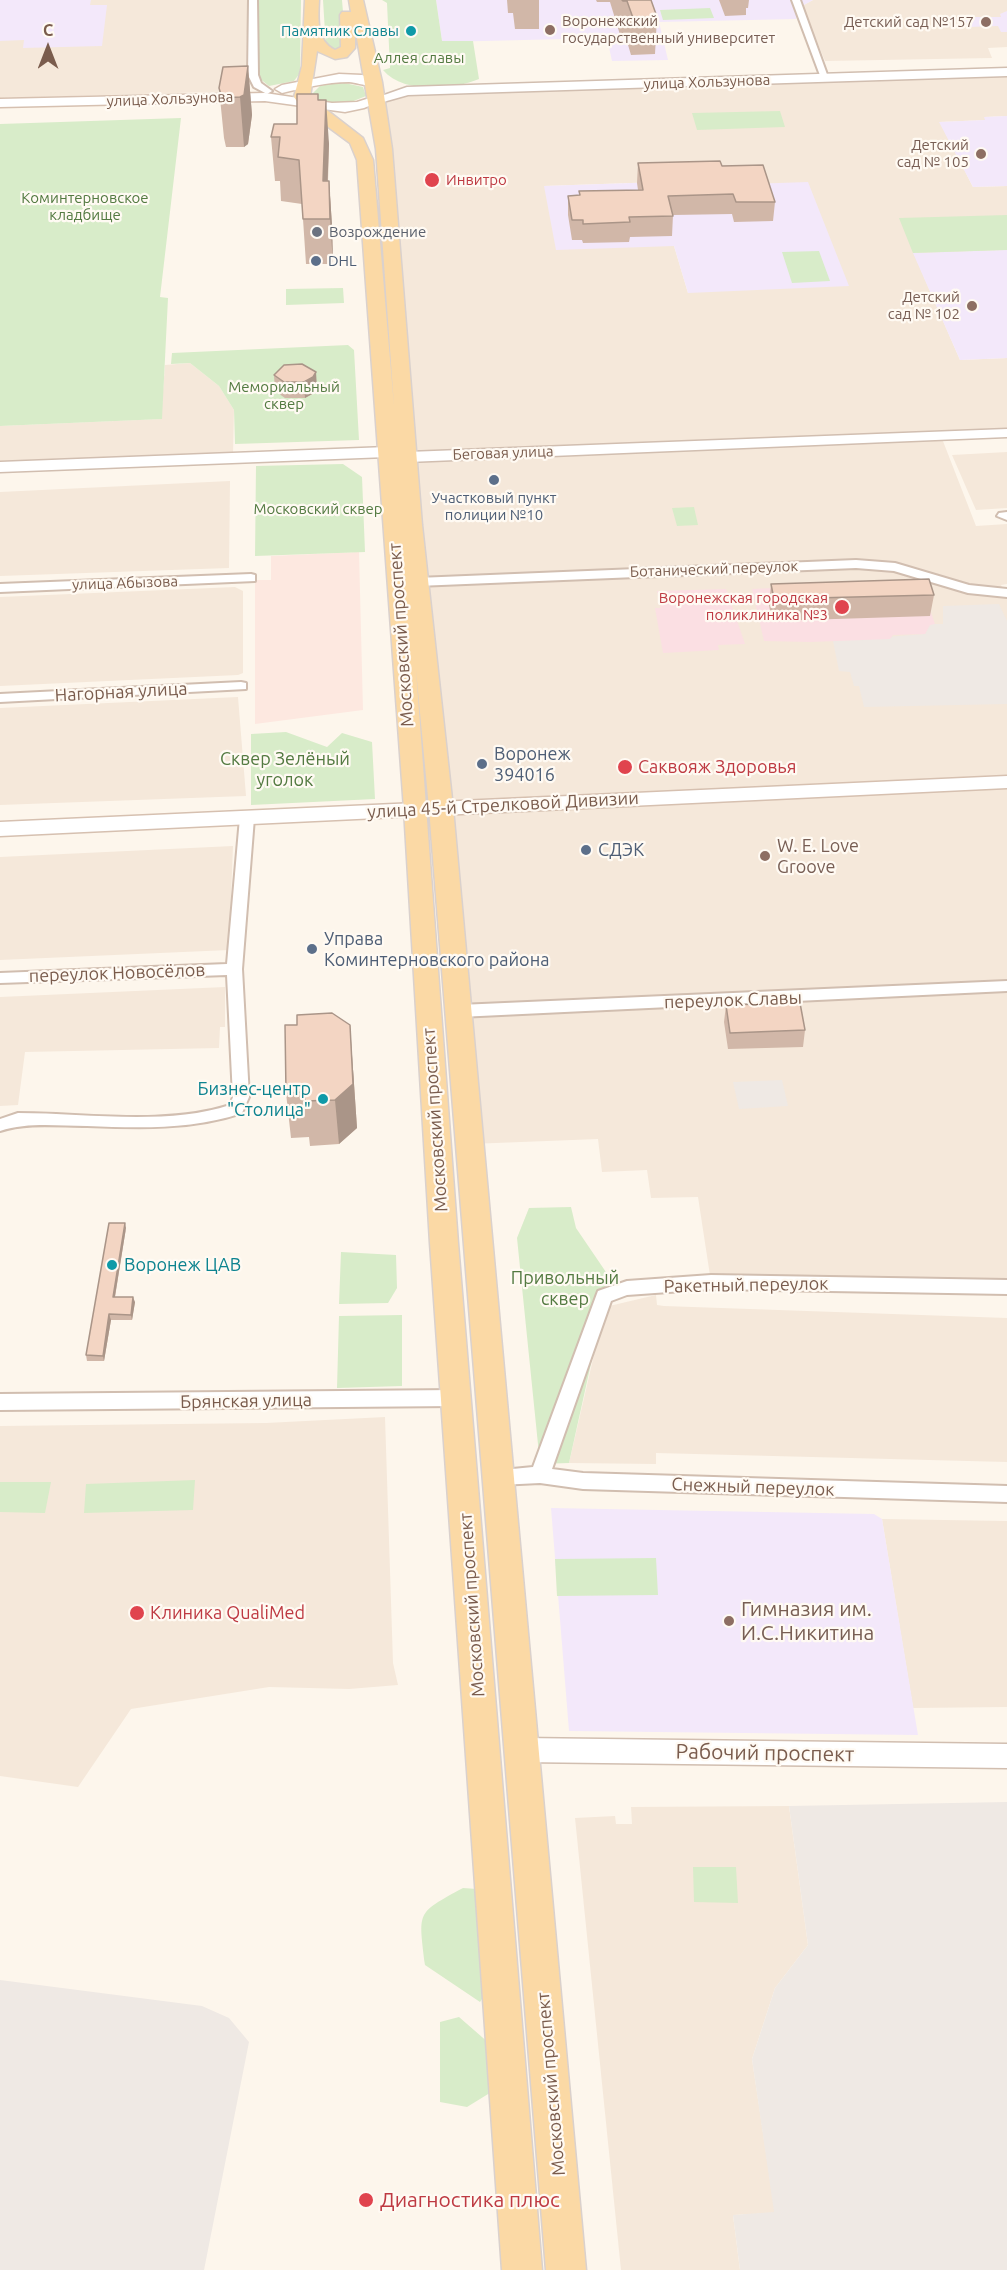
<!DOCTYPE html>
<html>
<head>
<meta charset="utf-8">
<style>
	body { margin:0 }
	#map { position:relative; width:1007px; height:2270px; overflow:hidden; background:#fdf6ec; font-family:Ubuntu,sans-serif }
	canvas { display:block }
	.north { position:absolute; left:18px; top:18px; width:60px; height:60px; -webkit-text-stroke:4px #fffaf3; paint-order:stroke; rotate:0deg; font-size:16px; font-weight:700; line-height:24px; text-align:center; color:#7a5c4d }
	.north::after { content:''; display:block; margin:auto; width:21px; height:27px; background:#7a5c4d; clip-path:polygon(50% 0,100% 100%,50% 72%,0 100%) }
</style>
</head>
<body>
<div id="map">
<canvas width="1007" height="2270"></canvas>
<div class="north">С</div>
</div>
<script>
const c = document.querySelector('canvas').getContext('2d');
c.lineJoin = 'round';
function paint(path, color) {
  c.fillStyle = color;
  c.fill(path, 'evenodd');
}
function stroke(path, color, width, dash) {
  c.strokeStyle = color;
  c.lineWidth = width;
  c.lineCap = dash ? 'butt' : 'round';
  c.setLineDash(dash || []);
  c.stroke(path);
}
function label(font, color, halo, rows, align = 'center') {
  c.font = font + ' Ubuntu,sans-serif';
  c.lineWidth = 4.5;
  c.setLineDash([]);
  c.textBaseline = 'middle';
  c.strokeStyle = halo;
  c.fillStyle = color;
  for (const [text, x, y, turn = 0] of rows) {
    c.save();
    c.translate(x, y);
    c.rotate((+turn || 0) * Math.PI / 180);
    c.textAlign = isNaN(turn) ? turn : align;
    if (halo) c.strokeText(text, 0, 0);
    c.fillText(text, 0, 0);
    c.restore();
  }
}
paint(new Path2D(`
	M 0,0 L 248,0 L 245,91 L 0,98 Z
	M 813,0 L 1007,0 L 1007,47 L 988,48 L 992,58 L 825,61 L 802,6 Z
	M 1007,72 L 1007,116 L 985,117 L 986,120 L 940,122 L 973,187 L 1007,186 L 1007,250 L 914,254 L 960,360 L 1007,358 L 1007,433 L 941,436 L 976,526 L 1007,524 L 1007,584 L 1001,585 L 1007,599 L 1007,1287 L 711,1282 L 698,1197 L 651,1198 L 647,1170 L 602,1172 L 598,1139 L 470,1144 L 376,100 L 391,94 ZM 718,180 L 720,185 L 808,183 L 688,293 L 674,246 L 544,186 Z
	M 190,363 L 219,386 L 234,410 L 233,454 L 0,463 L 0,426 L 161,419 L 165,365 Z
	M 1007,452 L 1007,508 L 976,510 L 952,455 Z
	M 230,481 L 229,568 L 0,576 L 0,492 Z
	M 235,587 L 243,591 L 243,673 L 238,675 L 0,686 L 0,597 Z
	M 238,697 L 246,796 L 0,805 L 0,708 Z
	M 233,846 L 229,950 L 0,960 L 0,857 Z
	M 225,987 L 225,1027 L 220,1027 L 219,1048 L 25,1052 L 18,1105 L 0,1106 L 0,997 Z
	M 656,1295 L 657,1305 L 664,1306 L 1007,1318 L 1007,1462 L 656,1453 L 656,1464 L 569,1463 L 605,1307 Z
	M 385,1417 L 393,1663 L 398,1685 L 349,1689 L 269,1687 L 131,1709 L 78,1787 L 0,1776 L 0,1426 L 266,1423 Z
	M 882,1519 L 1007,1521 L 1007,1707 L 913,1708 Z
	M 789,1806 L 808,1945 L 775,1988 L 752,2059 L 775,2213 L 733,2215 L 740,2270 L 621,2270 L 575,1818 L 615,1816 L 616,1824 L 632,1824 L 631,1807 Z`), '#f5e8da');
paint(new Path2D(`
	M 359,552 L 363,710 L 255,724 L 255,580 L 271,580 L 271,556 Z`), '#fde8e0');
paint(new Path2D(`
	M 999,604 L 1007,621 L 1007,704 L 864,707 L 859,686 L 854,686 L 850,672 L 839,671 L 833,641 L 925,634 L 930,624 L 943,624 L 943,606 Z
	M 782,1080 L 788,1106 L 739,1109 L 733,1082 Z
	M 1007,1802 L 1007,2270 L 740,2270 L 733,2215 L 774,2212 L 752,2059 L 775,1988 L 808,1945 L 789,1806 Z
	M 0,1980 L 202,2006 L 229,2018 L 249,2042 L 204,2270 L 0,2270 Z`), '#efe9e4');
paint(new Path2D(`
	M 0,0 L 91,0 L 90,5 L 107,5 L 102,46 L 23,48 L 24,40 L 0,41 Z
	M 436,0 L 813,0 L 802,6 L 796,19 L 659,22 L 668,60 L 612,61 L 607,38 L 442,42 Z
	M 1007,11 L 1007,32 L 1001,32 L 998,26 L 968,27 L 963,17 L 1001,17 L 1000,14 Z
	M 1007,116 L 1007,186 L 973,187 L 939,122 L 985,120 L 984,117 Z
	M 719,180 L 720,185 L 808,182 L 849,286 L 688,293 L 674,246 L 556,250 L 544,186 Z
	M 1007,250 L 1007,358 L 960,360 L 913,253 Z
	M 551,1508 L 874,1514 L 882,1519 L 918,1735 L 569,1731 Z`), '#f3e8fa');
paint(new Path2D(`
	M 872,583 L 921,584 L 935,624 L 930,625 L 925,634 L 893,635 L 890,639 L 810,642 L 764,641 L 752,589 Z
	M 726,589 L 745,644 L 718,645 L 719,650 L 663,653 L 655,608 L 661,608 L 657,591 Z`), '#fbdfe3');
paint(new Path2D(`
	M 258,0 L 301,0 L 300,73 L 294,81 L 269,86 L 259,78 Z
	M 323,0 L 342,0 L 346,48 L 342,52 L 326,48 Z
	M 382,0 L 436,0 L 442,41 L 473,41 L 479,79 C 453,90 403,94 383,70 L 390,68 L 387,3 Z
	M 710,8 L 714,18 L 663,20 L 660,10 Z
	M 340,82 L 363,87 L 366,96 L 346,104 L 319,102 L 312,94 L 320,86 Z
	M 780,111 L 785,127 L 697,130 L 692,113 Z
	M 181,118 L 160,297 L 168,298 L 162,419 L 0,426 L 0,124 Z
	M 1007,215 L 1007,250 L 913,253 L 899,218 Z
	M 819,251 L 830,281 L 792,283 L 782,252 Z
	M 343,288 L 344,303 L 286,305 L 286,289 Z
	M 348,345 L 354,350 L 359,440 L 235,444 L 234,410 L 219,386 L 190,363 L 171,364 L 172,353 Z
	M 343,464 L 362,477 L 365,552 L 255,556 L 256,466 Z
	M 694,507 L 698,525 L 677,526 L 672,508 Z
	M 286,732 L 327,747 L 342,733 L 372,742 L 375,799 L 251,805 L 251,734 Z
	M 571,1207 L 576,1228 L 610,1278 L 569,1463 L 540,1464 L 517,1238 L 529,1208 Z
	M 341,1252 L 396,1255 L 397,1288 L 388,1303 L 339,1304 Z
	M 402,1315 L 402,1386 L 337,1388 L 339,1316 Z
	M 195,1480 L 193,1510 L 84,1513 L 86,1484 Z
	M 0,1482 L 51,1482 L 45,1513 L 0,1512 Z
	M 656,1558 L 658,1595 L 557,1596 L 555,1559 Z
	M 693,1867 L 736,1867 L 738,1903 L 694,1902 Z
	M 463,1888 L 477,1889 L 484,1996 L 480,2002 L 425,1965 C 419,1911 415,1914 463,1888 Z
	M 459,2017 L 490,2044 L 493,2091 L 467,2107 L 440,2102 L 440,2022 Z`), '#d8ecc9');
const minor = new Path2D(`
	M 249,0 L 257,0 L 258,75 L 261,83 L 272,91 L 267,94 L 254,87 L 248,75 Z
	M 792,0 L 800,0 L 829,80 L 821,78 Z
	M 1007,512 L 1007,520 L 997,516 L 999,513 Z
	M 856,560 L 895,563 L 969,585 L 1007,589 L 1007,597 L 968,593 L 894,571 L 856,568 L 417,586 L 411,582 L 417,578 Z
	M 251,574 L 255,575 L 255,581 L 0,592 L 0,584 Z
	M 241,682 L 246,683 L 246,689 L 0,702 L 0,694 Z
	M 247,813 L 254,818 L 242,969 L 249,1097 L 242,1113 C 192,1130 139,1128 87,1126 C 57,1126 28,1122 0,1131 L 0,1119 L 18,1113 C 84,1113 167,1126 230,1105 L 233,1097 L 227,975 L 0,983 L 0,973 L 227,964 L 240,818 Z
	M 1007,981 L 1007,991 L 459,1017 L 451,1011 L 459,1005 Z
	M 711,1275 L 1007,1280 L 1007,1294 L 711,1289 L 627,1295 L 611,1301 L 552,1469 L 583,1473 L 1007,1486 L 1007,1502 L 583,1489 L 540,1483 L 499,1485 L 492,1483 L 490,1477 L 492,1471 L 533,1467 L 598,1291 L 627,1281 Z
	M 456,1390 L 462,1393 L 465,1398 L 462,1403 L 456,1406 L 0,1410 L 0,1394 Z`);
const tertiary = new Path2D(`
	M 1007,68 L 1007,76 L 408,95 L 376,104 L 370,100 L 407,87 Z
	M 1007,429 L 1007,437 L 408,462 L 387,457 L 0,472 L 0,462 L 387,447 L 408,452 Z
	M 522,1738 L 1007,1744 L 1007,1768 L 522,1762 L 513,1759 L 509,1750 L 513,1741 Z`);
const secondary = new Path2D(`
	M 339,74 L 362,75 L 381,82 C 373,89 359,83 349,82 C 326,82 304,88 282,93 L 275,89 L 282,85 Z
	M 265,93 L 332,103 L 357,102 L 376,96 L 383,100 L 364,108 L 345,112 L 265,101 L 0,107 L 0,99 Z
	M 1007,776 L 1007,788 L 0,836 L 0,822 Z`);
const primary = new Path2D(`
	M 305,0 L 319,0 C 318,18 316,41 335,50 L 341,47 L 340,15 L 342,12 L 351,12 L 349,0 L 363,0 L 382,82 L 392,149 L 422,525 L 453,808 L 586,2270 L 546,2270 L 429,808 L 416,670 L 458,1243 L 542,2270 L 502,2270 L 430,1243 L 404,809 L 357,160 L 350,143 L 301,107 L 294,97 L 302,66 ZM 355,27 L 376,149 L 394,406 L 373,160 L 363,138 L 310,97 L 317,51 L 335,59 L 347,57 L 355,48 Z`);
stroke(minor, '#d1beb0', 4);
stroke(tertiary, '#d1beb0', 3);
stroke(secondary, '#d6c0b0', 3);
stroke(primary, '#dad1cd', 3);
paint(minor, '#fff');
paint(tertiary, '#fff');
paint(secondary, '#fff');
paint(primary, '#fbd9a5');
paint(new Path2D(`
	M 507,0 L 539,0 L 539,29 L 515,29 L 513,13 L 508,13 Z
	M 596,0 L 651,0 L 657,17 L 655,54 L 631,55 L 626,38 L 621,38 L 610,2 L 597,2 Z
	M 719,0 L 749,0 L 748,8 L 746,8 L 746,15 L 725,16 Z
	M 248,66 L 252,115 L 248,144 L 244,147 L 226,147 L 224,138 L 219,88 Z
	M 319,100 L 329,144 L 328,181 L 329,181 L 332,225 L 333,264 L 306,264 L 302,204 L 281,201 L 280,181 L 275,181 L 271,137 L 297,124 Z
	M 638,163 L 722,166 L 775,202 L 773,221 L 734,222 L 732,214 L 673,215 L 672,236 L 630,237 L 629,242 L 583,243 L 582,240 L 572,240 L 568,215 L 568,196 L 579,196 L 579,191 L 638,190 L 637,183 Z
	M 284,365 L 317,388 L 314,393 L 305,398 L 285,398 L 275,391 L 274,375 Z
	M 771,584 L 934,595 L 930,616 L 772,621 L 769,605 Z
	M 726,1005 L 805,1030 L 803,1047 L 728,1049 L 724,1022 Z
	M 353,1069 L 357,1128 L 339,1144 L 310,1146 L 309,1137 L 291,1138 L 286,1093 Z
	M 126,1228 L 115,1297 L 135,1302 L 132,1320 L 111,1320 L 104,1361 L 87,1361 L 86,1355 Z`), '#d1b7a8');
paint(new Path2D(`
	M 248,66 L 252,115 L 248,144 L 244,147 L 240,97 Z
	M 326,100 L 329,144 L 326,219 L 323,181 Z
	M 329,181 L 332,225 L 333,264 L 330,219 Z
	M 316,372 L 317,388 L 314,393 L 305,398 L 304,382 Z
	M 350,1025 L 357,1128 L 339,1144 L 335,1100 Z
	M 125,1223 L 126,1228 L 114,1302 L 113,1297 Z
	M 133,1297 L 135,1302 L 132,1320 L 131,1315 Z
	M 109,1314 L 111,1320 L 104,1361 L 103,1356 Z`), '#aa9588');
const building = new Path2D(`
	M 622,0 L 651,0 L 657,17 L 633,18 L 627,1 L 623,1 Z
	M 248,66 L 244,95 L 240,97 L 222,98 L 219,88 L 223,67 Z
	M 297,94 L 318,94 L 318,100 L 326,100 L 323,181 L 329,181 L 330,219 L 303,219 L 299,160 L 278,157 L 280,137 L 271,137 L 274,124 L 297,124 Z
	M 720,161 L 722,166 L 763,165 L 775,202 L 736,202 L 733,194 L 668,196 L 673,216 L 629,217 L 630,222 L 583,224 L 583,220 L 572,220 L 568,196 L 580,195 L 579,191 L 643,190 L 638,163 Z
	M 302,364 L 316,372 L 313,377 L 304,382 L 284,382 L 274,375 L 284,365 Z
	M 929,579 L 934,595 L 774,599 L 771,584 Z
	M 800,1003 L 805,1030 L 730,1033 L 726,1005 Z
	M 332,1013 L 350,1025 L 353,1084 L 335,1100 L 305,1101 L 305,1092 L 286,1093 L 285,1025 L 297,1025 L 297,1015 Z
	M 109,1223 L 125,1223 L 113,1297 L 133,1297 L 131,1315 L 109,1314 L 103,1356 L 86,1355 Z`);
paint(building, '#f3d5c3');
stroke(building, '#aa9588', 1.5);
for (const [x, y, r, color] of [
	[986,22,6,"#8d6e63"],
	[550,30,6,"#8d6e63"],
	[411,31,6,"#0f9aa8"],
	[981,154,6,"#8d6e63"],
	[432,180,8,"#e0444e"],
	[317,232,6,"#6b7280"],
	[316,261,6,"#5c6f8a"],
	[972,306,6,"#8d6e63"],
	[494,480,6,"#5c6f8a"],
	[842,607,8,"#e0444e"],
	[482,764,6,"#5c6f8a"],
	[625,767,8,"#e0444e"],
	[586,850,6,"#5c6f8a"],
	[765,856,6,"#8d6e63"],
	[312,949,6,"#5c6f8a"],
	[323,1099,6,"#0f9aa8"],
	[112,1265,6,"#0f9aa8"],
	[137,1613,8,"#e0444e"],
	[729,1621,6,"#8d6e63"],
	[366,2200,8,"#e0444e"]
]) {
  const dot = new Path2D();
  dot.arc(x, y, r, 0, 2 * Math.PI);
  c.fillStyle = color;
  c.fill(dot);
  stroke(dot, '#fffaf3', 2);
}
label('15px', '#785e54', '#fffaf3', [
	["Воронежский",562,21,"left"],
	["государственный университет",562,38,"left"],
	["Детский сад №157",974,22],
	["Детский",969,145],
	["сад № 105",969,162],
	["Детский",960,297],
	["сад № 102",960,314]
], 'right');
label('15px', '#0d838f', '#fffaf3', [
	["Памятник Славы",399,31]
], 'right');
label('15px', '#537a41', '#fffaf3', [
	["Аллея славы",419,58],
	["Коминтерновское",85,198],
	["кладбище",85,215],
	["Мемориальный",284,387],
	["сквер",284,404],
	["Московский сквер",318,509]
]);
label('15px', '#7a5c4d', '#fffaf3', [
	["улица Хользунова",707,82,-2],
	["улица Хользунова",170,99,-2],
	["Беговая улица",503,453,-2],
	["Ботанический переулок",714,569,-2],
	["улица Абызова",125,583,-2]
]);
label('15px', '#be3a42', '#fffaf3', [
	["Инвитро",446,180],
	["Воронежская городская",828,598,"right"],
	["поликлиника №3",828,615,"right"]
], 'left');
label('15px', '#5b616d', '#fffaf3', [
	["Возрождение",329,232]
], 'left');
label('15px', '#4e5e75', '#fffaf3', [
	["DHL",328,261],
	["Участковый пункт",494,498,"center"],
	["полиции №10",494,515,"center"]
], 'left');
label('18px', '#7a5c4d', '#fffaf3', [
	["Московский проспект",401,635,-94],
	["Нагорная улица",121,692,-3],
	["улица 45-й Стрелковой Дивизии",503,805,-3],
	["переулок Новосёлов",117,973,-2],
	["переулок Славы",733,1000,-2],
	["Московский проспект",435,1120,-94],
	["Ракетный переулок",746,1285,-1],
	["Брянская улица",246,1401,-1],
	["Снежный переулок",753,1487,2],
	["Московский проспект",472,1605,-94],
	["Московский проспект",551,2084,-95]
]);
label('18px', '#4e5e75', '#fffaf3', [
	["Воронеж",494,754],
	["394016",494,775],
	["СДЭК",598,850],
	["Управа",324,939],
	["Коминтерновского района",324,960]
], 'left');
label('18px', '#537a41', '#fffaf3', [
	["Сквер Зелёный",285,759],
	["уголок",285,780],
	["Привольный",565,1278],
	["сквер",565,1299]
]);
label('18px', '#be3a42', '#fffaf3', [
	["Саквояж Здоровья",638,767],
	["Клиника QualiMed",150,1613]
], 'left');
label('18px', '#785e54', '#fffaf3', [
	["W. E. Love",777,846],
	["Groove",777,867]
], 'left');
label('18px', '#0d838f', '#fffaf3', [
	["Бизнес-центр",311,1089],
	["\"Столица\"",311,1110],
	["Воронеж ЦАВ",124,1265,"left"]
], 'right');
label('21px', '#785e54', '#fffaf3', [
	["Гимназия им.",741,1609],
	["И.С.Никитина",741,1633]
], 'left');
label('21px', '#7a5c4d', '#fffaf3', [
	["Рабочий проспект",765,1753,1]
]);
label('21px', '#be3a42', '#fffaf3', [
	["Диагностика плюс",380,2200]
], 'left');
</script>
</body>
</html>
